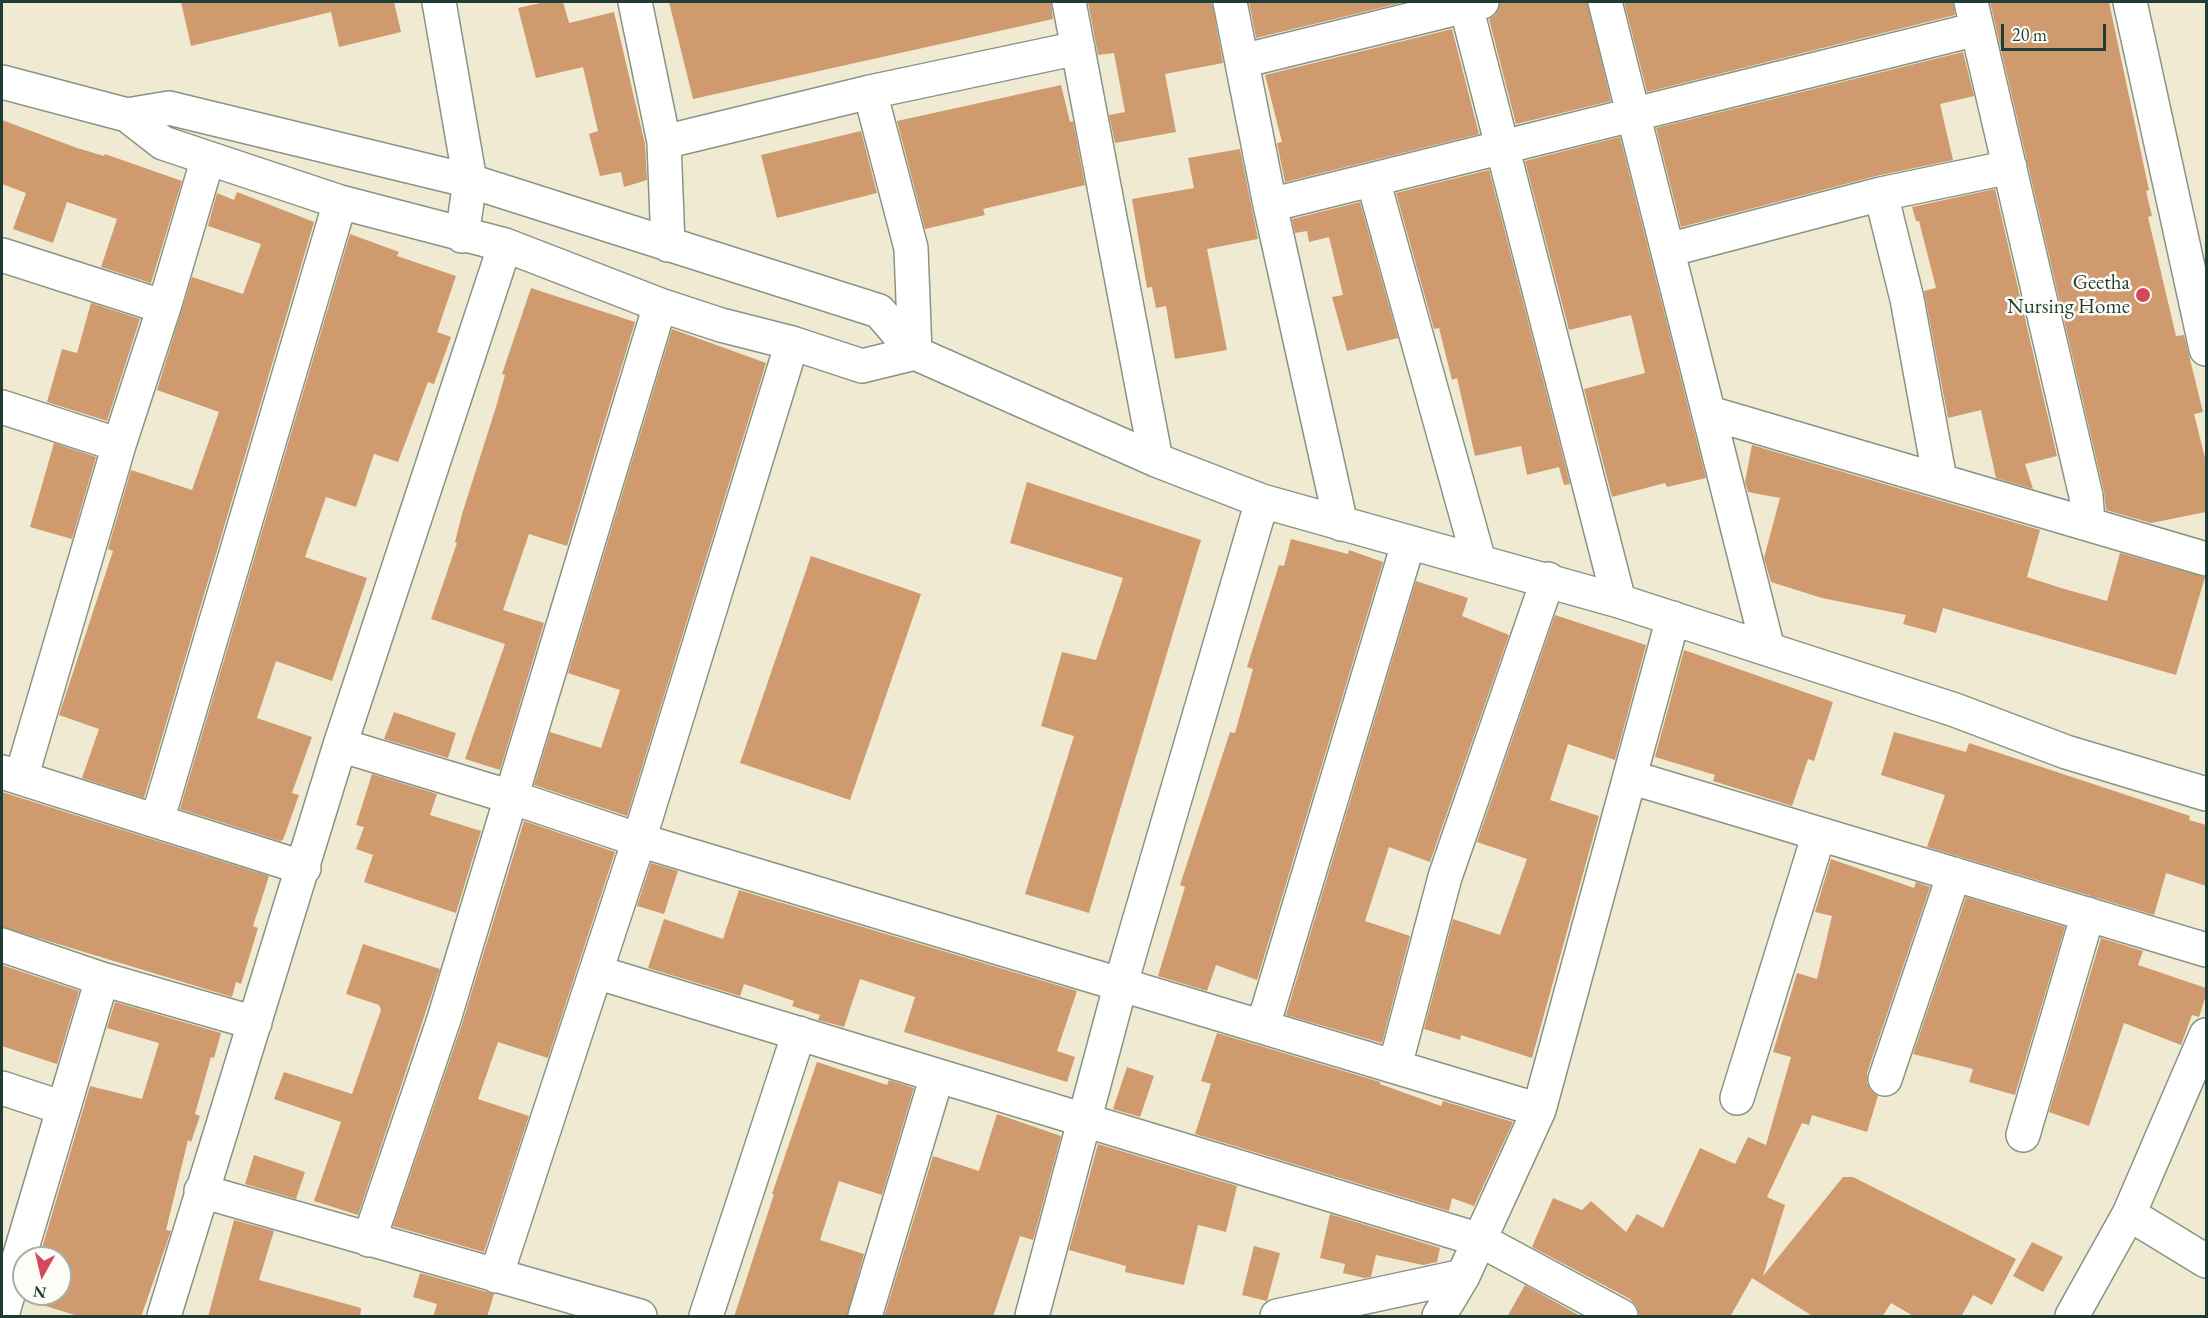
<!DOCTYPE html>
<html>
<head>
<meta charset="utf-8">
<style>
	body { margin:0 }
	#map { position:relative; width:2208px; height:1318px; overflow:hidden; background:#f1ead3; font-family:"EB Garamond",serif }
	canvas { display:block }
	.frame { position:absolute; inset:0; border:3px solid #1f3d34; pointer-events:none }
	.north { position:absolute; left:12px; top:1246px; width:60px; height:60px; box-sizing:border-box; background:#fdfcf7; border:2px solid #a4b0a9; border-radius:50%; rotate:188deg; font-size:16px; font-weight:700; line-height:24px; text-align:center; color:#1f3d34 }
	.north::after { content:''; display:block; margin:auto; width:21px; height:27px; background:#d1495b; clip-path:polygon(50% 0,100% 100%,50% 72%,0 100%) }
	.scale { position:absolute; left:2001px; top:24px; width:105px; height:27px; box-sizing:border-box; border:3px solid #1f3d34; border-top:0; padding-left:8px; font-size:18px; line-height:21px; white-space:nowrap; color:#1f3d34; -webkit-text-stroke:4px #fdfcf7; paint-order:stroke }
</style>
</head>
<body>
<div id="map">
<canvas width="2208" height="1318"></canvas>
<div class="frame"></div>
<div class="north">N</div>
<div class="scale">20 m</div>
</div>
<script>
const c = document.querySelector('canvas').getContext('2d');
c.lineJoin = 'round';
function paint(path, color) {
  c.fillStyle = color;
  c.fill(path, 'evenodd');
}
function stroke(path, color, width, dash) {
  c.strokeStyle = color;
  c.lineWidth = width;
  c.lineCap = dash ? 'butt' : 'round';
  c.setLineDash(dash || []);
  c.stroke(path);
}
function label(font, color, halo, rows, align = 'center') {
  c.font = font + ' "EB Garamond",serif';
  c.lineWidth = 5;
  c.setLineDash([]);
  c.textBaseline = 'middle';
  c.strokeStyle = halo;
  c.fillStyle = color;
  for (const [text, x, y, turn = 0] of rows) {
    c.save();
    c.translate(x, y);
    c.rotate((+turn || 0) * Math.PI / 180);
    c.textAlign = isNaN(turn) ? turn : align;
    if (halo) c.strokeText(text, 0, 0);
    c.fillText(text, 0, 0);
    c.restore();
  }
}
paint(new Path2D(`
	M 181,2 L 394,2 L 401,32 L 339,47 L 331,12 L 191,46 Z
	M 545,2 L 563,2 L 569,23 L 614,12 L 645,144 L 647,180 L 624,187 L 621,172 L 600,176 L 589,134 L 598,131 L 583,67 L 536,78 L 518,8 Z
	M 669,2 L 1051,2 L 1053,19 L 693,99 Z
	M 1088,2 L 1212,2 L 1223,63 L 1165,74 L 1176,132 L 1115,143 L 1109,115 L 1125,112 L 1114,53 L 1098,55 Z
	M 1249,2 L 1405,2 L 1256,38 Z
	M 1500,2 L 1587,2 L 1611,101 L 1516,124 L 1489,19 L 1495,15 Z
	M 1624,2 L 1953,2 L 1955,15 L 1647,92 Z
	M 1990,2 L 2109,2 L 2149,190 L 2146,191 L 2152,216 L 2148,217 L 2176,336 L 2184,335 L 2203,412 L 2194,414 L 2206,462 L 2206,512 L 2151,523 L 2106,510 L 2104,492 Z
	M 1452,29 L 1479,134 L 1285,182 L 1277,143 L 1282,142 L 1265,75 Z
	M 1963,52 L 1974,96 L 1940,104 L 1953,160 L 1876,176 L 1681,227 L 1656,128 Z
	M 1061,85 L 1070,122 L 1073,121 L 1085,185 L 983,209 L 985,215 L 925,229 L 897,121 Z
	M 2,120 L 77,148 L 104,156 L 105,154 L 182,181 L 151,283 L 101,267 L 117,219 L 67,202 L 53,243 L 13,229 L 26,193 L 2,184 Z
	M 861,131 L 877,193 L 777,218 L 761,155 Z
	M 1620,137 L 1706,478 L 1667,487 L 1665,483 L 1612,497 L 1584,389 L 1645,373 L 1631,315 L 1569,330 L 1525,161 Z
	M 1240,149 L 1258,239 L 1207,249 L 1227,350 L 1175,359 L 1166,306 L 1156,308 L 1152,287 L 1147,288 L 1132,199 L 1194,188 L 1188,158 Z
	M 1489,170 L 1570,484 L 1564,485 L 1559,467 L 1527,475 L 1521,446 L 1475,456 L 1457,378 L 1452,380 L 1439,328 L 1434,329 L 1396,193 Z
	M 1995,189 L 2057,456 L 2025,464 L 2033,489 L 1996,478 L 1981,410 L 1948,418 L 1924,291 L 1936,288 L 1919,221 L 1916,221 L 1912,207 Z
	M 237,192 L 314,222 L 144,798 L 82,778 L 99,729 L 59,715 L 113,551 L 108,549 L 131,470 L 192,490 L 219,412 L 157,390 L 192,277 L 243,294 L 261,244 L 208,226 L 217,193 L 234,200 Z
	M 1360,202 L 1398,338 L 1347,351 L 1332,297 L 1343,295 L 1329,237 L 1309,242 L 1307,231 L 1295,233 L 1292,219 Z
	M 350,234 L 399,252 L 397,256 L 456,276 L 437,332 L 451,337 L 434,384 L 428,382 L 398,462 L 374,454 L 356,507 L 326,497 L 305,557 L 367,578 L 332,681 L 276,661 L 257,718 L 312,737 L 292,793 L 299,795 L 283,840 L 280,841 L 180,809 Z
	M 531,288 L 635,322 L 567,546 L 529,534 L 503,610 L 544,623 L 500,770 L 465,759 L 505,644 L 431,619 L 457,543 L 455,542 L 462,514 L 496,407 L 505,375 L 502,374 Z
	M 91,303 L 140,319 L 107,421 L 47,402 L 62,349 L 77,353 Z
	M 672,329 L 766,363 L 627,816 L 534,785 L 550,732 L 601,748 L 620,690 L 568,673 Z
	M 54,443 L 96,457 L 72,539 L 30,527 Z
	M 1752,445 L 2040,530 L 2027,577 L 2061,588 L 2107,601 L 2120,553 L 2205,577 L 2176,675 L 1943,608 L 1936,633 L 1903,624 L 1906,615 L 1822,598 L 1771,582 L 1764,558 L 1780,498 L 1748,492 L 1745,482 Z
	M 1027,482 L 1201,540 L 1089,913 L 1025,894 L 1074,736 L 1041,726 L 1062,652 L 1096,660 L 1123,578 L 1010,543 Z
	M 1291,539 L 1348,554 L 1349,550 L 1383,562 L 1257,980 L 1216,965 L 1207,991 L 1158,976 L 1185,887 L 1180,885 L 1230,732 L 1235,733 L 1253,669 L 1247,667 L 1279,565 L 1284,566 Z
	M 811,556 L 921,594 L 850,800 L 740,763 Z
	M 1416,581 L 1468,598 L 1462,616 L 1509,635 L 1430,862 L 1389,847 L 1365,921 L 1410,936 L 1382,1043 L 1286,1015 Z
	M 1555,615 L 1646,645 L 1615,760 L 1568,744 L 1550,800 L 1599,816 L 1532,1058 L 1461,1035 L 1460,1040 L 1424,1029 L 1453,919 L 1500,935 L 1527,859 L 1477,842 Z
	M 1684,650 L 1833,702 L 1814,761 L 1808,759 L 1792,806 L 1713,781 L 1715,775 L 1655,757 Z
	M 394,712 L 456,733 L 448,758 L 384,739 Z
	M 1894,732 L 1966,752 L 1969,743 L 2190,816 L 2189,820 L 2206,825 L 2206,886 L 2166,873 L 2154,915 L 1927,847 L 1945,795 L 1881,775 Z
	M 372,774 L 437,794 L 430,815 L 481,831 L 456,913 L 364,882 L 373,855 L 356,849 L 364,827 L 356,825 Z
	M 2,792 L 269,876 L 253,926 L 258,928 L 241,984 L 236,982 L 232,997 L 2,927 Z
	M 524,821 L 615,852 L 548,1058 L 498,1042 L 478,1099 L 529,1116 L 484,1252 L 393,1226 L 462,1024 Z
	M 1831,859 L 1914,888 L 1916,882 L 1930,887 L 1867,1073 L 1867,1083 L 1871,1091 L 1878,1096 L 1867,1132 L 1812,1115 L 1809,1125 L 1802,1123 L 1767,1197 L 1785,1205 L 1763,1276 L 1843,1177 L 1853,1177 L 2016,1259 L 1992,1305 L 1973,1295 L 1961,1317 L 1915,1317 L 1891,1303 L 1882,1317 L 1814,1317 L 1752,1278 L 1730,1317 L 1640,1317 L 1637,1307 L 1630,1299 L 1532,1247 L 1553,1198 L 1582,1210 L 1591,1201 L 1626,1232 L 1637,1214 L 1663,1228 L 1700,1148 L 1735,1164 L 1748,1137 L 1766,1145 L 1791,1057 L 1773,1052 L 1797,973 L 1817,979 L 1832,916 L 1815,912 Z
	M 651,863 L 678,871 L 664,914 L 637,906 Z
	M 739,890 L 1077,991 L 1057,1051 L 1075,1057 L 1067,1082 L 904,1032 L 915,997 L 860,979 L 844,1027 L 818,1020 L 820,1015 L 792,1006 L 794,1001 L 744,984 L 740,996 L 648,968 L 664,919 L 723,939 Z
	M 1966,897 L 2065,927 L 2015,1095 L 1969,1082 L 1973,1069 L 1913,1054 Z
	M 2101,938 L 2143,951 L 2138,965 L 2206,988 L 2206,995 L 2199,1017 L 2192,1015 L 2181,1045 L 2124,1023 L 2089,1126 L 2049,1112 Z
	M 363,944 L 440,969 L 358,1215 L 314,1201 L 341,1122 L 274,1099 L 284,1072 L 352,1094 L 381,1010 L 379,1005 L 346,994 Z
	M 2,965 L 79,991 L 57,1064 L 2,1046 Z
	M 115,1002 L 221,1033 L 214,1058 L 211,1057 L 195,1114 L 200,1116 L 191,1142 L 188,1140 L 166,1230 L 171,1231 L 141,1317 L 81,1317 L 26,1300 L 28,1294 L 60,1294 L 60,1258 L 39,1258 L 90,1086 L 142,1099 L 159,1043 L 107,1028 Z
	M 1217,1033 L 1380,1082 L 1380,1084 L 1441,1106 L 1443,1101 L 1513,1122 L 1474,1206 L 1452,1198 L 1449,1211 L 1195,1134 L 1211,1084 L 1201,1081 Z
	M 817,1062 L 887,1085 L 889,1080 L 914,1088 L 882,1195 L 839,1181 L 820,1240 L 864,1254 L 847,1317 L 734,1317 L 774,1194 L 772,1194 Z
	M 1127,1067 L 1154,1076 L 1140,1117 L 1113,1109 Z
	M 997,1114 L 1061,1136 L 1033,1240 L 1020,1236 L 993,1317 L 884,1317 L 933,1156 L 979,1171 Z
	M 1098,1144 L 1237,1186 L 1226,1232 L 1198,1225 L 1184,1285 L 1125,1272 L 1126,1266 L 1069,1250 Z
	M 254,1155 L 305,1172 L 296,1199 L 245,1184 Z
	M 1330,1214 L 1440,1248 L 1437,1262 L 1423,1265 L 1376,1255 L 1371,1277 L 1364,1278 L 1343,1273 L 1345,1264 L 1320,1258 Z
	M 234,1220 L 274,1231 L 259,1280 L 361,1308 L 360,1317 L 208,1317 Z
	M 2032,1242 L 2063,1257 L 2043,1292 L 2013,1276 Z
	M 1254,1246 L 1280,1253 L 1267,1301 L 1242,1295 Z
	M 420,1273 L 494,1294 L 487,1317 L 433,1317 L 437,1304 L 413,1297 Z
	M 1525,1285 L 1582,1317 L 1507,1317 Z`), '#cf9a6d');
const street = new Path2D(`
	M 439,2 L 470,181 L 462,236
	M 635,2 L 664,142 L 668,245
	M 1069,2 L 1156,460
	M 1230,2 L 1270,205 L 1977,29
	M 1605,2 L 1768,649
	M 1971,2 L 2086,496 L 2088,523
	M 2130,2 L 2206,349
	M 1466,6 L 1619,601
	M 1242,61 L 1482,2
	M 2,82 L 127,115 L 163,143 L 340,202 L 505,245 L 660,305 L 721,325 L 792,343 L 862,366 L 915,353
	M 870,92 L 911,248 L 915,353
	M 127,115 L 169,108 L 470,181 L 879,311 L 915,353 L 1156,460 L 1262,501 L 1619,601 L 1955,710 L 2066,752 L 2206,794
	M 664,142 L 870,92 L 1078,48
	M 1373,180 L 1479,561
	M 1881,194 L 1907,299 L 1940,480
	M 1270,205 L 1341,524
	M 1668,250 L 1881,194 L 2010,167
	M 2,255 L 164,307
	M 2,407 L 119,445
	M 1710,413 L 2206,559
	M 340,745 L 511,797 L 639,840 L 1539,1110
	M 2,772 L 304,868
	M 1630,777 L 2206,950
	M 21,778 L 119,445 L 164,307 L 208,158
	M 157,821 L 340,202
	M 2,945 L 102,979 L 255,1023
	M 596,972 L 1480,1240 L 1621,1316
	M 1263,1026 L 1408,544
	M 1395,1066 L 1445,877 L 1548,579
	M 1885,1079 L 1954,874
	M 2,1088 L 63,1108
	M 1737,1098 L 1819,834
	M 2023,1135 L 2088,914
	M 201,1191 L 640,1316
	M 2129,1214 L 2206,1261
	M 369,1240 L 444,1019 L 660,305
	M 496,1276 L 639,840 L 792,343
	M 2,1315 L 102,979
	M 164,1316 L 340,745 L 505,245
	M 706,1316 L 799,1033
	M 865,1316 L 937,1076
	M 1032,1316 L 1121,983 L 1262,501
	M 1277,1316 L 1463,1276
	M 1439,1316 L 1463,1276 L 1539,1110 L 1673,618
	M 2072,1316 L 2129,1214 L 2206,1035`);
stroke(street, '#889484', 36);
stroke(street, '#fff', 33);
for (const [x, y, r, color] of [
	[2143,295,8,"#d1495b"]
]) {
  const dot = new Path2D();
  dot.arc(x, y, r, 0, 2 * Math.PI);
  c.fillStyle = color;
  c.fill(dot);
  stroke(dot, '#fdfcf7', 2);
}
label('21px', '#1f3d34', '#fdfcf7', [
	["Geetha",2130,283],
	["Nursing Home",2130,307]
], 'right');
</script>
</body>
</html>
